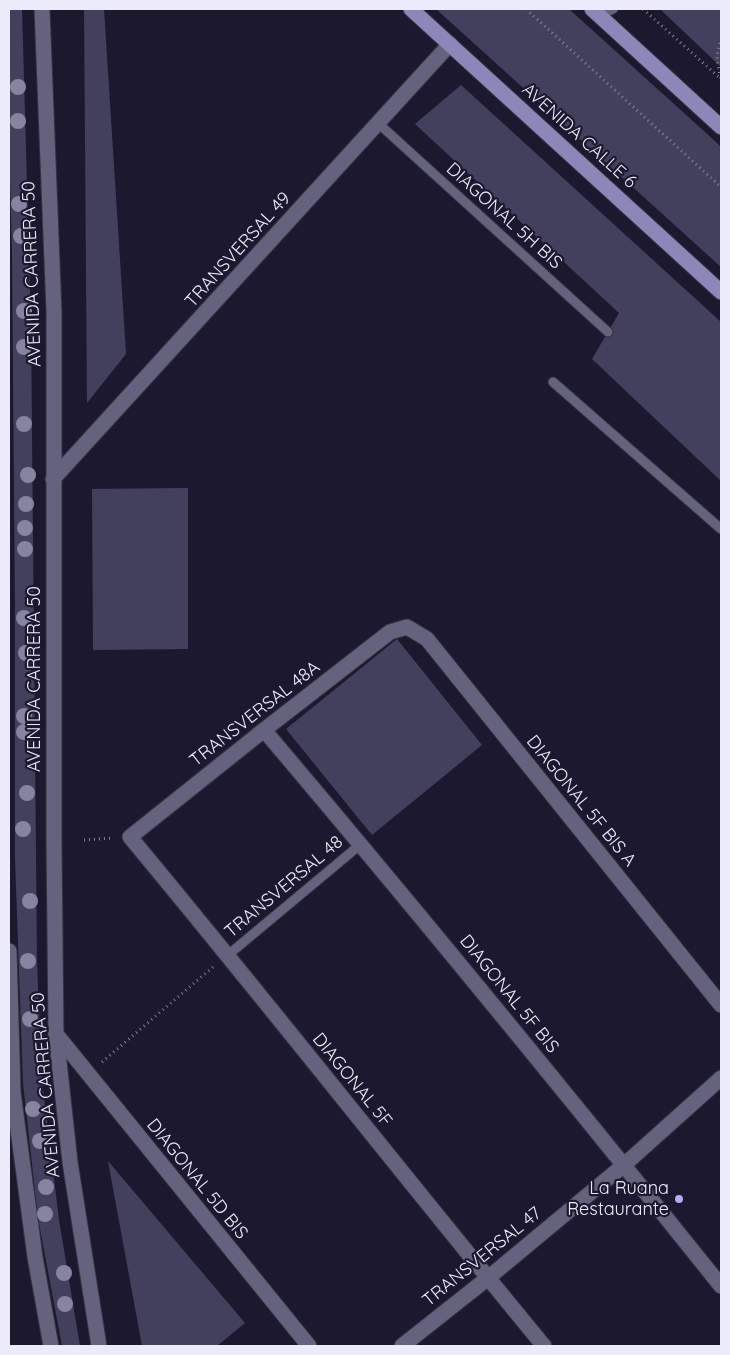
<!DOCTYPE html>
<html>
<head>
<meta charset="utf-8">
<style>
	body { margin:0 }
	#map { position:relative; width:730px; height:1355px; overflow:hidden; background:#1c192f; font-family:Quicksand,sans-serif }
	canvas { display:block }
	.frame { position:absolute; inset:0; border:10px solid #ecebfb; pointer-events:none }
</style>
</head>
<body>
<div id="map">
<canvas width="730" height="1355"></canvas>
<div class="frame"></div>
</div>
<script>
const c = document.querySelector('canvas').getContext('2d');
c.lineJoin = 'round';
function paint(path, color) {
  c.fillStyle = color;
  c.fill(path, 'evenodd');
}
function stroke(path, color, width, dash) {
  c.strokeStyle = color;
  c.lineWidth = width;
  c.lineCap = dash ? 'butt' : 'round';
  c.setLineDash(dash || []);
  c.stroke(path);
}
function label(font, color, halo, rows, align = 'center') {
  c.font = font + ' Quicksand,sans-serif';
  c.lineWidth = 4.5;
  c.setLineDash([]);
  c.textBaseline = 'middle';
  c.strokeStyle = halo;
  c.fillStyle = color;
  for (const [text, x, y, turn = 0] of rows) {
    c.save();
    c.translate(x, y);
    c.rotate((+turn || 0) * Math.PI / 180);
    c.textAlign = isNaN(turn) ? turn : align;
    if (halo) c.strokeText(text, 0, 0);
    c.fillText(text, 0, 0);
    c.restore();
  }
}
paint(new Path2D(`
	M 9,9 L 22,9 L 31,326 L 37,962 L 42,1081 L 59,1220 L 80,1346 L 62,1346 L 38,1218 L 23,1083 L 15,858 L 15,613 L 12,253 L 9,137 Z
	M 84,9 L 104,9 L 126,354 L 87,403 Z
	M 436,9 L 569,9 L 716,142 L 721,147 L 721,267 Z
	M 660,9 L 721,9 L 721,67 Z
	M 461,85 L 721,322 L 721,481 L 592,359 L 619,313 L 415,124 Z
	M 188,488 L 188,649 L 93,650 L 92,489 Z
	M 397,639 L 482,745 L 372,835 L 286,729 Z
	M 108,1161 L 245,1323 L 217,1346 L 142,1346 Z`), '#43405e');
const lane = new Path2D(`
	M 599,15 L 613,9
	M 379,124 L 608,332
	M 553,382 L 721,529
	M 228,955 L 361,844`);
const street = new Path2D(`
	M 264,730 C 419,913 571,1099 721,1286
	M 56,1034 L 309,1346
	M 402,1346 L 488,1278 L 624,1165 L 721,1078
	M 544,1346 C 405,1178 270,1005 130,837 L 264,730 L 390,632 L 407,627 L 427,639 L 721,1005`);
const secondary = new Path2D(`
	M 42,9 L 54,312 L 54,841 L 56,1034 L 70,1162 L 99,1346
	M 53,479 L 450,44
	M 9,951 L 13,1092 L 35,1257 L 51,1346`);
const primary = new Path2D(`
	M 411,9 L 721,292
	M 592,9 L 721,127`);
stroke(lane, '#353244', 11);
stroke(street, '#353244', 17);
stroke(secondary, '#353244', 17);
stroke(primary, '#353244', 17);
stroke(new Path2D(`
	M 526,9 L 721,187
	M 643,9 L 721,79
	M 721,78 C 717,63 715,56 721,41
	M 84,840 L 112,838
	M 102,1062 L 213,967`), '#878598', 3, [1, 4]);
stroke(lane, '#64627c', 9);
stroke(street, '#64627c', 15);
stroke(secondary, '#64627c', 15);
stroke(primary, '#8b87b8', 15);
c.fillStyle = '#8684a0';
for (const [x, y] of [
	[18,87],
	[18,121],
	[19,204],
	[21,236],
	[24,311],
	[24,347],
	[24,424],
	[28,475],
	[26,504],
	[25,528],
	[25,549],
	[24,618],
	[26,653],
	[24,716],
	[24,732],
	[27,793],
	[23,829],
	[30,901],
	[28,961],
	[30,1019],
	[33,1109],
	[40,1141],
	[46,1187],
	[45,1214],
	[64,1273],
	[65,1304]
]) {
  c.beginPath();
  c.arc(x, y, 8, 0, 2 * Math.PI);
  c.fill();
}
for (const [x, y, r, color] of [
	[679,1199,5,"#b4acf9"]
]) {
  const dot = new Path2D();
  dot.arc(x, y, r, 0, 2 * Math.PI);
  c.fillStyle = color;
  c.fill(dot);
  stroke(dot, '#1c192f', 2);
}
label('18px', '#ecebfb', '#1c192f', [
	["AVENIDA CALLE 6",579,136,42],
	["DIAGONAL 5H BIS",504,216,42],
	["TRANSVERSAL 49",238,250,-48],
	["AVENIDA CARRERA 50",32,274,-92],
	["AVENIDA CARRERA 50",35,679,-90],
	["TRANSVERSAL 48A",255,714,-38],
	["DIAGONAL 5F BIS A",581,801,51],
	["TRANSVERSAL 48",284,887,-40],
	["DIAGONAL 5F BIS",509,994,51],
	["DIAGONAL 5F",352,1080,51],
	["AVENIDA CARRERA 50",46,1085,-95],
	["DIAGONAL 5D BIS",197,1179,51],
	["TRANSVERSAL 47",482,1257,-39]
]);
label('18px', '#ecebfb', '#1c192f', [
	["La Ruana",669,1189],
	["Restaurante",669,1210]
], 'right');
</script>
</body>
</html>
